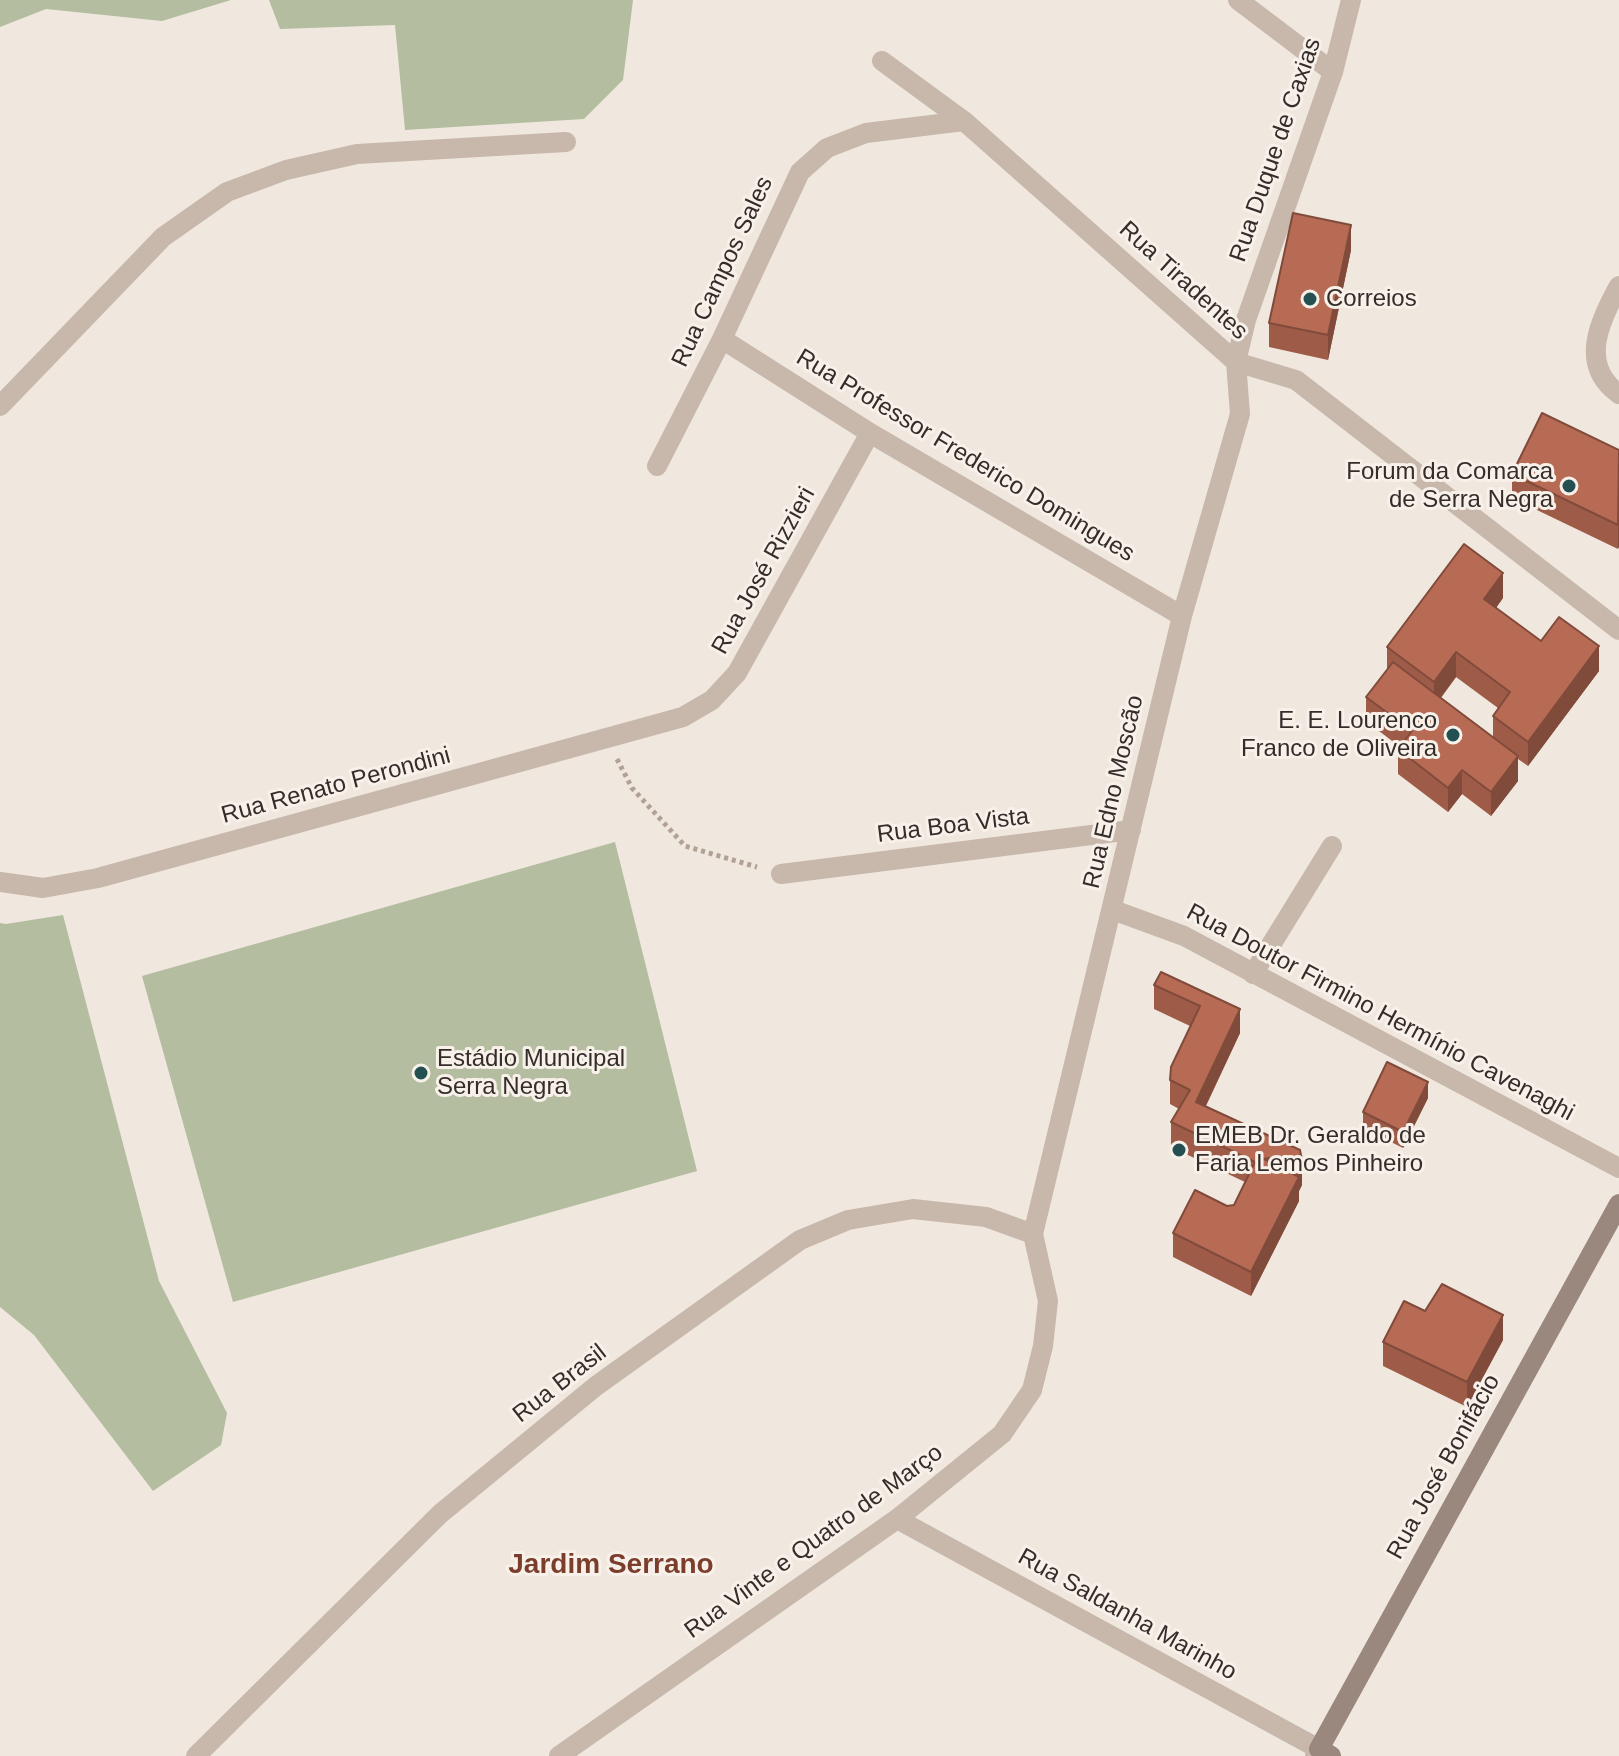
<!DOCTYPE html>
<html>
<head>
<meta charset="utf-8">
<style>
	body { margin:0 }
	canvas { display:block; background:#f0e7de }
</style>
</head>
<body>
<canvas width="1619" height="1756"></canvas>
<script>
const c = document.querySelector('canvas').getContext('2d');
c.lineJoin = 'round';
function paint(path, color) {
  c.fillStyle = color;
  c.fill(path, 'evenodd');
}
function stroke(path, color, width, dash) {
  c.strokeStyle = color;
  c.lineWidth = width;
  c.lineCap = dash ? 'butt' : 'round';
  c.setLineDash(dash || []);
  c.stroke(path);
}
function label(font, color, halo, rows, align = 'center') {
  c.font = font + ' Helvetica,sans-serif';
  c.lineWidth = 6;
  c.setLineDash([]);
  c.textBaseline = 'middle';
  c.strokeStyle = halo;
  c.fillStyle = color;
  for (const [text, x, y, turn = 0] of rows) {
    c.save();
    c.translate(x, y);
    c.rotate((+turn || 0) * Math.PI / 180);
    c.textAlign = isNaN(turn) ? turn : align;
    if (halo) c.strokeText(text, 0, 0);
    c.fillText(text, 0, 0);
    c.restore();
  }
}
paint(new Path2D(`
	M 0,0 L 231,0 L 162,21 L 46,9 L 0,27 Z
	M 269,0 L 633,0 L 623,80 L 584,119 L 405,130 L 395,25 L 280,29 Z
	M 615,842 L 697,1171 L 233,1302 L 142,976 Z
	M 63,915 L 159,1281 L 227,1413 L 221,1445 L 153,1491 L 34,1335 L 0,1307 L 0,923 L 6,924 Z`), '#b4bda0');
stroke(new Path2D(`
	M 617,759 L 632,788 L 685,846 L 757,867`), '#b2a296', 5, [4, 4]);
stroke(new Path2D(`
	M 1238,0 L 1333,72
	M 882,61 L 964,121 L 1236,362 L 1296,380 L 1619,630
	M 1619,286 C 1600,320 1578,365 1619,394
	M 722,339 L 870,433 L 1182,616
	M 0,406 L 163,237 L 227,192 L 286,170 L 357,154 L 566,142
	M 657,466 L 722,339 L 800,172 L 827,148 L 866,133 L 964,121
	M 781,874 L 1131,830
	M 0,882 L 43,888 L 98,878 L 683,717 L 712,700 L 737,673 L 870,433
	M 1113,910 L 1184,936 L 1619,1168
	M 1253,974 L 1332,846
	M 897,1519 L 1319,1749 L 1315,1756
	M 196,1756 L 440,1514 L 596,1386 L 800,1240 L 848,1220 L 913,1209 L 986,1217 L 1033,1234
	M 559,1756 L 897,1519 L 1002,1434 L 1032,1390 L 1043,1346 L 1048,1301 L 1033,1234 L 1182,616 L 1240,414 L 1236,362 L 1246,320 L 1333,72 L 1351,0`), '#c7b8ab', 20);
stroke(new Path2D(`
	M 1331,1756 L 1319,1749 L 1619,1204`), '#9a877d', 20);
paint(new Path2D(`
	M 1351,250 L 1328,360 L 1269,347 L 1269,323 Z
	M 1619,450 L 1618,549 L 1512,498 L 1512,474 Z
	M 1503,598 L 1496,608 L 1541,641 L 1599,671 L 1528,766 L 1518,759 L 1518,781 L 1491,816 L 1462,794 L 1448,812 L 1398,774 L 1398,749 L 1400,747 L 1366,721 L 1366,697 L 1387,670 L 1387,647 ZM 1456,677 L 1498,708 L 1493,716 L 1493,737 L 1441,698 Z
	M 1161,972 L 1240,1033 L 1206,1106 L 1300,1150 L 1302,1185 L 1299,1191 L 1299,1201 L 1251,1296 L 1173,1257 L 1173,1233 L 1227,1206 L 1234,1205 L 1245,1182 L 1171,1147 L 1171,1122 L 1179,1109 L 1170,1104 L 1170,1080 L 1190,1026 L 1154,1009 L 1154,985 Z
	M 1428,1098 L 1403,1148 L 1363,1128 L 1363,1112 Z
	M 1425,1311 L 1503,1340 L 1467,1407 L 1383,1366 L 1383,1342 Z`), '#9e5c48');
paint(new Path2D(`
	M 1351,225 L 1351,250 L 1328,360 L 1328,335 Z
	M 1619,523 L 1619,547 L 1618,549 L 1618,525 Z
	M 1503,573 L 1503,598 L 1484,624 L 1484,599 Z
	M 1599,646 L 1599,671 L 1528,766 L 1528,742 Z
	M 1456,652 L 1456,677 L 1434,706 L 1434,682 Z
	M 1518,756 L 1518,781 L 1491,816 L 1491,792 Z
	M 1462,770 L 1462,794 L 1448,812 L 1448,788 Z
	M 1240,1009 L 1240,1033 L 1196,1126 L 1196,1102 Z
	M 1428,1082 L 1428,1098 L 1403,1148 L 1403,1132 Z
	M 1302,1160 L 1302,1185 L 1299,1191 L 1299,1201 L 1251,1296 L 1251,1272 L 1297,1182 L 1297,1171 Z
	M 1503,1315 L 1503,1340 L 1467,1407 L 1467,1382 Z`), '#814b3b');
const building = new Path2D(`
	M 1293,213 L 1351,225 L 1328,335 L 1269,323 Z
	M 1542,413 L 1619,450 L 1618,525 L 1512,474 Z
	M 1464,544 L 1503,573 L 1484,599 L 1541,641 L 1559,617 L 1599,646 L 1528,742 L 1493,716 L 1510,692 L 1456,652 L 1434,682 L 1387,647 Z
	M 1393,662 L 1518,756 L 1491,792 L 1462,770 L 1448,788 L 1398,749 L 1412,731 L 1366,697 Z
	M 1161,972 L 1240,1009 L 1196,1102 L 1300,1150 L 1302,1160 L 1297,1171 L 1269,1158 L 1264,1159 L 1299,1177 L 1251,1272 L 1173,1233 L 1195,1190 L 1227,1206 L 1234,1205 L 1255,1162 L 1171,1122 L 1190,1090 L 1170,1080 L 1171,1067 L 1200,1006 L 1154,985 Z
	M 1387,1062 L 1428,1082 L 1403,1132 L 1363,1112 Z
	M 1442,1284 L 1503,1315 L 1467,1382 L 1383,1342 L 1404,1301 L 1425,1311 Z`);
paint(building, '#b86b54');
stroke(building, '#814b3b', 2);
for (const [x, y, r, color] of [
	[1310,299,8,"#245052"],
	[1569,486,8,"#245052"],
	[1453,735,8,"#245052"],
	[421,1073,8,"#245052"],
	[1179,1150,8,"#245052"]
]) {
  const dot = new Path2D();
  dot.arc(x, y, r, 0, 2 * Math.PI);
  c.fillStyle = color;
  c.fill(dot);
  stroke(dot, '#f8f1ea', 3);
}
label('24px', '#352d2a', '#f8f1ea', [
	["Rua Duque de Caxias",1276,150,-71],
	["Rua Campos Sales",723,272,-65],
	["Rua Tiradentes",1183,281,42],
	["Rua Professor Frederico Domingues",965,456,31],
	["Rua José Rizzieri",764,571,-61],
	["Rua Renato Perondini",336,786,-15],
	["Rua Edno Moscão",1114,792,-77],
	["Rua Boa Vista",953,826,-7],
	["Rua Doutor Firmino Hermínio Cavenaghi",1380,1013,28],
	["Rua Brasil",560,1384,-38],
	["Rua José Bonifácio",1444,1467,-61],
	["Rua Vinte e Quatro de Março",814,1542,-36],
	["Rua Saldanha Marinho",1127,1615,29]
]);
label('24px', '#352d2a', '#f8f1ea', [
	["Correios",1326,299],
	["Forum da Comarca",1553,472,"right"],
	["de Serra Negra",1553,500,"right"],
	["E. E. Lourenco",1437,721,"right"],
	["Franco de Oliveira",1437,749,"right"],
	["Estádio Municipal",437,1059],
	["Serra Negra",437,1087],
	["EMEB Dr. Geraldo de",1195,1136],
	["Faria Lemos Pinheiro",1195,1164]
], 'left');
label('bold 28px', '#7b3e2c', '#f8f1ea', [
	["Jardim Serrano",611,1565]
]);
</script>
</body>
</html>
